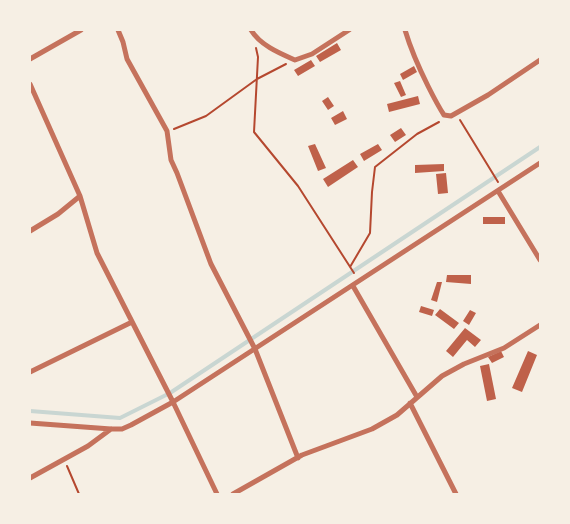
<!DOCTYPE html>
<html>
<head>
<meta charset="utf-8">
<style>
	body { margin:0 }
	#map { position:relative; width:570px; height:524px; overflow:hidden; background:#f6efe4; font-family:"Sofia Sans Condensed",sans-serif }
	canvas { display:block }
	.frame { position:absolute; inset:0; border:31px solid #f6efe4; pointer-events:none }
</style>
</head>
<body>
<div id="map">
<canvas width="570" height="524"></canvas>
<div class="frame"></div>
</div>
<script>
const c = document.querySelector('canvas').getContext('2d');
c.lineJoin = 'round';
function stroke(path, color, width, dash) {
  c.strokeStyle = color;
  c.lineWidth = width;
  c.lineCap = dash ? 'butt' : 'round';
  c.setLineDash(dash || []);
  c.stroke(path);
}
function paint(path, color) {
  c.fillStyle = color;
  c.fill(path, 'evenodd');
}
stroke(new Path2D(`
	M 30,411 L 120,418 L 170,393 L 540,147`), '#c9d6d2', 4);
paint(new Path2D(`
	M 337,43 L 341,50 L 320,62 L 316,56 Z
	M 311,60 L 315,66 L 298,76 L 294,70 Z
	M 414,66 L 417,72 L 403,80 L 400,74 Z
	M 400,81 L 406,95 L 401,97 L 394,83 Z
	M 418,96 L 420,104 L 389,112 L 387,104 Z
	M 328,97 L 334,106 L 328,110 L 322,101 Z
	M 343,111 L 347,119 L 335,125 L 331,118 Z
	M 401,128 L 406,135 L 395,142 L 390,135 Z
	M 315,144 L 326,168 L 318,171 L 308,146 Z
	M 378,144 L 382,150 L 364,161 L 360,154 Z
	M 353,160 L 358,167 L 328,187 L 323,179 Z
	M 444,164 L 444,171 L 415,173 L 415,165 Z
	M 446,173 L 448,193 L 438,194 L 436,174 Z
	M 483,217 L 505,217 L 505,224 L 483,224 Z
	M 447,275 L 471,275 L 471,284 L 446,282 Z
	M 437,282 L 442,282 L 437,302 L 431,300 Z
	M 421,306 L 434,310 L 432,316 L 419,312 Z
	M 440,309 L 459,323 L 454,329 L 435,315 Z
	M 470,310 L 476,313 L 469,325 L 463,321 Z
	M 465,328 L 481,340 L 475,347 L 467,340 L 453,357 L 446,351 Z
	M 501,351 L 504,357 L 492,363 L 488,357 Z
	M 528,351 L 537,355 L 522,392 L 512,388 Z
	M 489,364 L 496,399 L 487,401 L 480,366 Z`), '#bf614a');
stroke(new Path2D(`
	M 256,48 L 258,57 L 254,132 L 298,186 L 354,273
	M 460,120 L 498,182
	M 174,129 L 206,116 L 257,79 L 286,64
	M 350,267 L 370,233 L 372,192 L 375,167 L 417,134 L 439,122
	M 67,466 L 79,494`), '#b5482f', 2);
stroke(new Path2D(`
	M 118,30 L 123,42 L 127,59 L 167,131 L 171,160 L 177,173 L 211,264 L 255,349 L 298,458
	M 251,30 C 260,45 279,53 295,60 L 312,54 L 349,30
	M 405,30 C 411,50 419,68 428,86 C 433,96 438,106 444,115 L 451,116 L 488,95 L 540,60
	M 30,59 L 81,30
	M 30,84 L 80,196 L 97,253 L 173,402 L 217,494
	M 498,191 L 540,260
	M 30,231 L 58,214 L 80,196
	M 353,286 L 417,397
	M 30,372 L 132,322
	M 410,403 L 456,494
	M 30,423 L 111,429 L 122,429 L 131,425 L 173,402 L 540,163
	M 30,478 L 88,446 L 111,429
	M 233,494 L 302,455 L 372,429 L 397,415 L 442,376 L 464,364 L 504,348 L 540,325`), '#c5725c', 5);
</script>
</body>
</html>
